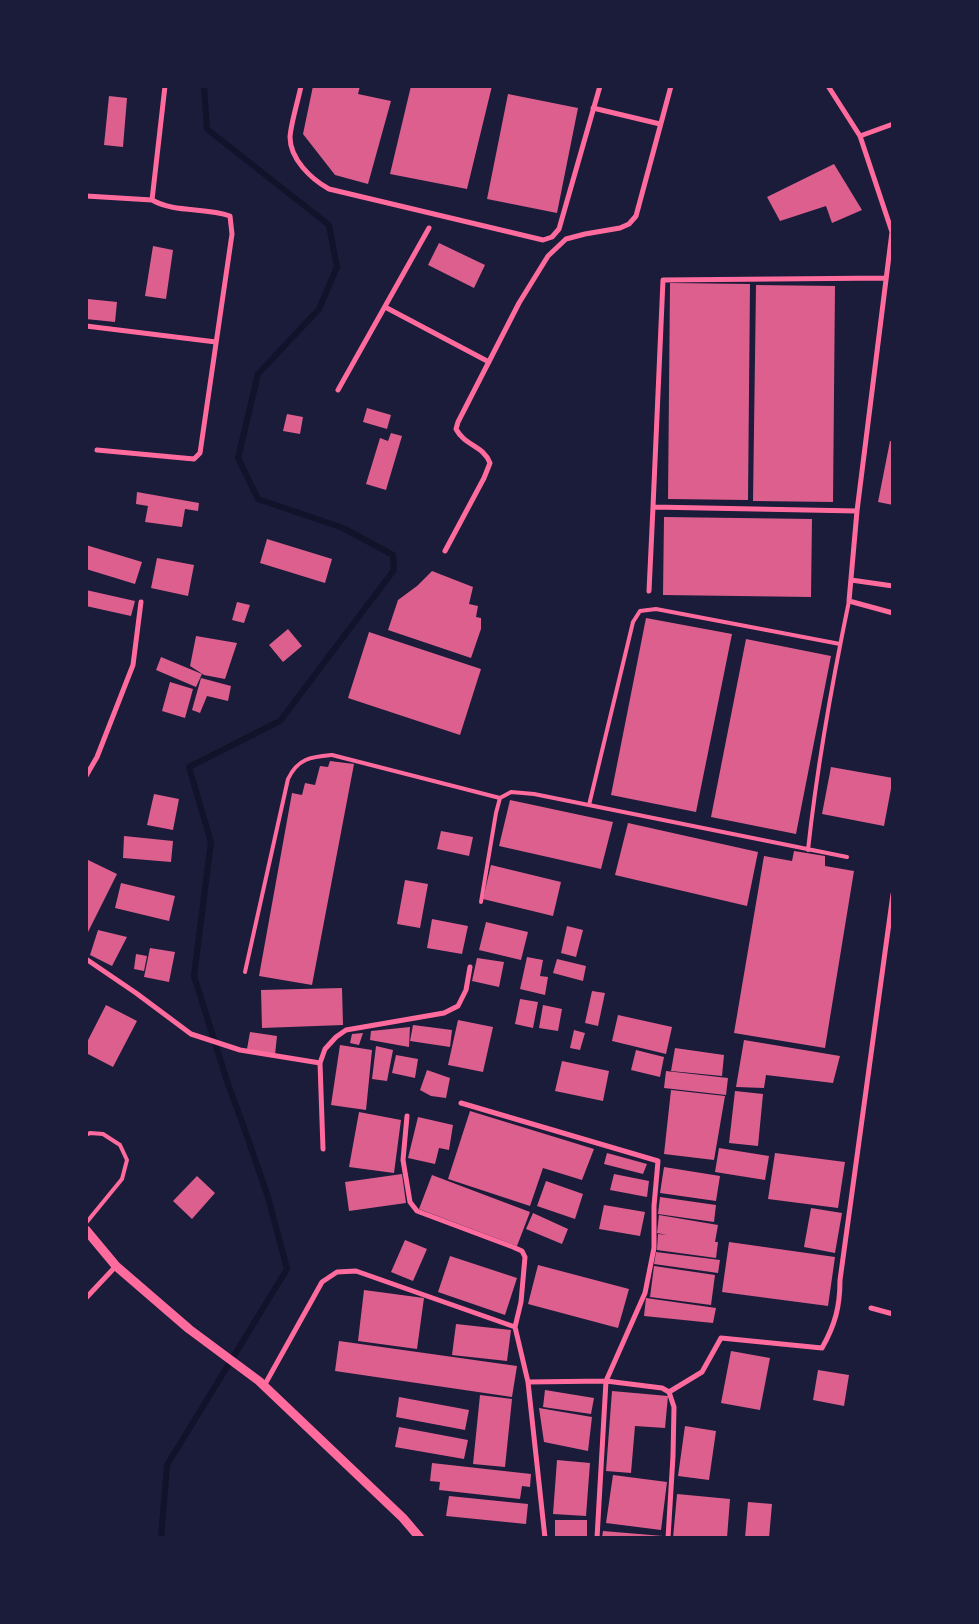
<!DOCTYPE html>
<html>
<head>
<meta charset="utf-8">
<style>
	body { margin:0 }
	#map { position:relative; width:979px; height:1624px; overflow:hidden; background:#1b1b3a; font-family:Quicksand,sans-serif }
	canvas { display:block }
	.frame { position:absolute; inset:0; border:88px solid #1b1b3a; pointer-events:none }
</style>
</head>
<body>
<div id="map">
<canvas width="979" height="1624"></canvas>
<div class="frame"></div>
</div>
<script>
const c = document.querySelector('canvas').getContext('2d');
c.lineJoin = 'round';
function stroke(path, color, width, dash) {
  c.strokeStyle = color;
  c.lineWidth = width;
  c.lineCap = dash ? 'butt' : 'round';
  c.setLineDash(dash || []);
  c.stroke(path);
}
function paint(path, color) {
  c.fillStyle = color;
  c.fill(path, 'evenodd');
}
stroke(new Path2D(`
	M 161,1538 L 167,1465 L 287,1269 L 268,1197 L 241,1119 L 228,1084 L 194,976 L 211,842 L 189,767 L 280,721 L 394,570 L 393,555 L 343,528 L 258,499 L 238,458 L 258,374 L 319,309 L 337,267 L 329,225 L 207,129 L 204,86`), '#12122b', 6);
paint(new Path2D(`
	M 313,86 L 360,86 L 358,94 L 391,101 L 368,184 L 335,175 L 303,134 Z
	M 411,86 L 492,86 L 467,189 L 390,174 Z
	M 508,94 L 578,108 L 557,213 L 487,199 Z
	M 109,96 L 127,98 L 123,147 L 104,145 Z
	M 834,164 L 862,210 L 832,223 L 826,206 L 780,221 L 767,197 Z
	M 439,243 L 485,265 L 474,288 L 428,265 Z
	M 153,246 L 173,250 L 166,299 L 145,296 Z
	M 670,283 L 750,284 L 748,500 L 668,499 Z
	M 756,285 L 835,286 L 833,502 L 753,501 Z
	M 88,299 L 117,302 L 115,322 L 86,319 Z
	M 367,408 L 391,415 L 387,429 L 363,422 Z
	M 287,414 L 303,417 L 300,434 L 283,431 Z
	M 391,433 L 402,436 L 386,490 L 366,484 L 380,438 L 388,441 Z
	M 890,441 L 893,441 L 893,505 L 878,502 Z
	M 137,492 L 199,503 L 198,511 L 185,509 L 182,527 L 145,522 L 148,506 L 136,504 Z
	M 664,517 L 812,519 L 811,597 L 663,595 Z
	M 267,539 L 332,559 L 325,583 L 260,563 Z
	M 86,545 L 142,562 L 135,584 L 86,569 Z
	M 157,558 L 194,565 L 188,596 L 151,588 Z
	M 432,571 L 473,587 L 469,604 L 478,606 L 476,617 L 481,618 L 481,629 L 471,658 L 388,630 L 398,600 L 417,586 Z
	M 86,590 L 135,601 L 131,616 L 86,606 Z
	M 237,602 L 250,605 L 244,623 L 232,620 Z
	M 646,618 L 732,634 L 696,812 L 611,795 Z
	M 288,629 L 302,646 L 283,662 L 269,645 Z
	M 369,632 L 481,669 L 460,735 L 348,698 Z
	M 196,636 L 237,643 L 225,679 L 204,675 L 190,666 Z
	M 746,639 L 831,656 L 796,834 L 711,817 Z
	M 161,657 L 202,674 L 196,687 L 156,670 Z
	M 201,678 L 231,686 L 228,701 L 207,696 L 200,713 L 192,710 Z
	M 170,682 L 193,689 L 185,718 L 162,711 Z
	M 330,761 L 354,764 L 312,985 L 259,976 L 292,793 L 302,795 L 305,783 L 315,785 L 320,766 L 328,767 Z
	M 831,767 L 893,778 L 884,826 L 822,814 Z
	M 154,794 L 179,799 L 173,830 L 147,825 Z
	M 510,800 L 613,822 L 601,869 L 499,846 Z
	M 628,823 L 758,852 L 747,906 L 615,875 Z
	M 441,831 L 473,837 L 469,856 L 437,849 Z
	M 124,836 L 173,841 L 171,862 L 123,858 Z
	M 794,851 L 825,856 L 825,866 L 854,871 L 825,1048 L 734,1033 L 764,856 L 792,861 Z
	M 86,859 L 117,874 L 86,936 Z
	M 491,865 L 561,882 L 553,916 L 483,899 Z
	M 405,880 L 428,884 L 420,928 L 397,924 Z
	M 121,883 L 175,896 L 169,921 L 115,908 Z
	M 432,919 L 468,926 L 462,954 L 427,948 Z
	M 486,922 L 528,932 L 521,960 L 479,950 Z
	M 567,926 L 583,930 L 576,957 L 561,953 Z
	M 98,930 L 127,937 L 112,966 L 90,955 Z
	M 150,948 L 175,952 L 169,982 L 144,977 Z
	M 136,954 L 147,956 L 144,971 L 134,969 Z
	M 527,957 L 543,960 L 540,976 L 548,977 L 545,995 L 520,989 Z
	M 477,958 L 504,962 L 499,987 L 472,981 Z
	M 557,959 L 586,966 L 583,981 L 553,973 Z
	M 342,988 L 343,1025 L 262,1028 L 261,990 Z
	M 592,991 L 605,993 L 598,1026 L 585,1023 Z
	M 520,999 L 538,1002 L 533,1028 L 515,1024 Z
	M 106,1005 L 137,1021 L 113,1067 L 86,1053 L 86,1044 Z
	M 543,1005 L 562,1009 L 558,1031 L 539,1028 Z
	M 618,1015 L 672,1027 L 666,1054 L 612,1041 Z
	M 458,1020 L 493,1027 L 483,1072 L 448,1065 Z
	M 413,1025 L 452,1030 L 450,1047 L 410,1041 Z
	M 410,1027 L 409,1047 L 370,1040 L 371,1031 Z
	M 574,1030 L 585,1033 L 580,1050 L 570,1048 Z
	M 250,1032 L 277,1036 L 275,1055 L 247,1049 Z
	M 363,1033 L 359,1045 L 350,1043 L 352,1034 Z
	M 744,1040 L 840,1056 L 833,1083 L 766,1075 L 764,1088 L 736,1087 Z
	M 340,1045 L 372,1050 L 366,1110 L 331,1105 Z
	M 376,1046 L 393,1050 L 387,1081 L 372,1079 Z
	M 675,1048 L 724,1055 L 722,1076 L 671,1071 Z
	M 636,1050 L 664,1057 L 660,1077 L 631,1070 Z
	M 396,1055 L 418,1059 L 415,1078 L 392,1073 Z
	M 562,1061 L 609,1071 L 603,1101 L 555,1091 Z
	M 427,1070 L 450,1078 L 446,1098 L 431,1096 L 420,1090 Z
	M 666,1071 L 728,1078 L 726,1095 L 664,1088 Z
	M 671,1090 L 725,1096 L 714,1160 L 664,1154 Z
	M 735,1091 L 763,1094 L 758,1146 L 729,1143 Z
	M 470,1111 L 594,1149 L 582,1180 L 543,1168 L 530,1206 L 448,1179 Z
	M 359,1112 L 401,1120 L 394,1173 L 349,1167 Z
	M 418,1117 L 453,1125 L 449,1150 L 439,1148 L 435,1164 L 408,1158 Z
	M 719,1148 L 769,1156 L 765,1180 L 715,1172 Z
	M 607,1153 L 647,1164 L 643,1174 L 604,1164 Z
	M 775,1153 L 845,1162 L 838,1208 L 768,1199 Z
	M 664,1167 L 720,1176 L 716,1201 L 660,1193 Z
	M 402,1174 L 406,1203 L 349,1211 L 345,1182 Z
	M 614,1174 L 649,1181 L 647,1197 L 610,1190 Z
	M 432,1175 L 530,1212 L 517,1246 L 419,1209 Z
	M 197,1176 L 215,1193 L 192,1219 L 173,1201 Z
	M 546,1181 L 583,1194 L 575,1219 L 537,1206 Z
	M 660,1197 L 716,1205 L 714,1222 L 658,1214 Z
	M 604,1205 L 645,1212 L 640,1236 L 599,1229 Z
	M 811,1208 L 842,1213 L 835,1253 L 804,1247 Z
	M 533,1213 L 568,1229 L 562,1244 L 526,1229 Z
	M 659,1215 L 718,1225 L 715,1242 L 718,1242 L 716,1258 L 657,1250 L 658,1234 L 667,1235 L 657,1233 Z
	M 405,1240 L 427,1249 L 413,1281 L 391,1272 Z
	M 729,1242 L 835,1257 L 828,1306 L 722,1292 Z
	M 656,1252 L 720,1260 L 718,1273 L 654,1264 Z
	M 450,1256 L 517,1278 L 505,1315 L 438,1292 Z
	M 538,1265 L 629,1289 L 618,1328 L 528,1304 Z
	M 654,1266 L 715,1275 L 711,1305 L 650,1297 Z
	M 364,1290 L 424,1298 L 417,1349 L 358,1341 Z
	M 646,1298 L 716,1308 L 713,1323 L 644,1316 Z
	M 456,1324 L 511,1330 L 507,1361 L 452,1355 Z
	M 339,1341 L 517,1366 L 512,1397 L 335,1371 Z
	M 731,1351 L 770,1358 L 760,1410 L 721,1403 Z
	M 818,1370 L 849,1375 L 844,1406 L 813,1400 Z
	M 545,1390 L 594,1398 L 591,1414 L 543,1407 Z
	M 612,1391 L 668,1396 L 665,1428 L 635,1426 L 631,1473 L 606,1471 Z
	M 480,1395 L 512,1399 L 505,1467 L 473,1464 Z
	M 399,1397 L 469,1410 L 465,1430 L 396,1417 Z
	M 539,1408 L 592,1417 L 588,1451 L 544,1442 Z
	M 685,1426 L 716,1431 L 709,1480 L 678,1476 Z
	M 399,1427 L 468,1440 L 464,1459 L 395,1447 Z
	M 557,1460 L 590,1463 L 586,1516 L 553,1514 Z
	M 432,1463 L 531,1474 L 530,1487 L 522,1486 L 520,1499 L 439,1490 L 440,1482 L 430,1481 Z
	M 613,1475 L 667,1482 L 661,1530 L 606,1523 Z
	M 677,1494 L 730,1499 L 727,1538 L 673,1538 Z
	M 449,1496 L 528,1504 L 526,1524 L 446,1516 Z
	M 748,1502 L 772,1504 L 769,1538 L 745,1538 Z
	M 555,1520 L 587,1520 L 587,1538 L 555,1538 Z
	M 603,1531 L 663,1536 L 663,1538 L 602,1538 Z`), '#dd5f8e');
stroke(new Path2D(`
	M 589,805 L 633,622 L 640,611 L 656,609 L 840,644
	M 808,850 C 817,767 832,683 849,601
	M 481,902 L 496,813 L 500,798 L 511,792 L 534,794 L 847,857
	M 245,972 L 288,779 C 298,758 311,757 332,755 L 500,798
	M 86,1135 L 90,1133 L 103,1134 L 120,1145 L 127,1160 L 122,1179 L 86,1223`), '#ff6b9d', 4);
stroke(new Path2D(`
	M 301,86 C 298,101 291,123 290,137 C 290,159 311,179 329,189 L 543,240 L 552,237 L 559,229 L 600,86
	M 828,86 L 860,136 L 892,232 L 857,511 L 849,601 L 893,613
	M 593,108 L 660,124
	M 860,136 L 893,124
	M 86,196 L 152,200
	M 385,307 L 489,362
	M 86,326 L 216,342
	M 338,390 L 429,228
	M 97,450 L 194,459 L 200,453 L 232,234 L 230,216 C 205,207 175,213 152,200 L 165,86
	M 653,507 L 663,280 L 886,278
	M 445,551 L 484,478 L 490,463 C 483,445 465,446 456,429 L 458,422 L 519,303 L 548,256 L 566,239 L 585,234 L 620,228 L 629,224 L 636,216 L 671,86
	M 851,580 L 893,586
	M 649,591 L 653,507 L 857,511
	M 86,776 L 97,757 L 133,665 L 141,602
	M 86,959 L 136,993 L 191,1034 L 240,1050 L 320,1063
	M 461,1103 L 658,1161 L 654,1206 L 654,1248 L 645,1293 L 606,1381 L 597,1538
	M 407,1116 L 403,1160 L 410,1202 L 417,1211 L 513,1247 L 522,1251 L 525,1257 L 521,1302 L 515,1327 L 528,1382 L 545,1538
	M 323,1149 L 320,1063 L 325,1049 L 336,1037 L 346,1030 L 444,1013 L 458,1006 L 466,990 L 470,967
	M 86,1298 L 116,1266
	M 871,1308 L 893,1314
	M 528,1382 L 606,1381 L 662,1388 L 669,1392 L 674,1407 L 673,1456 L 668,1538
	M 264,1386 L 322,1282 L 337,1272 L 356,1271 L 515,1327
	M 669,1392 L 702,1372 L 721,1338 L 822,1348 C 835,1325 840,1307 840,1280 L 893,894`), '#ff6b9d', 5);
stroke(new Path2D(`
	M 86,1230 L 116,1266 L 189,1329 L 259,1381 L 403,1518 L 420,1538`), '#ff6b9d', 9);
</script>
</body>
</html>
